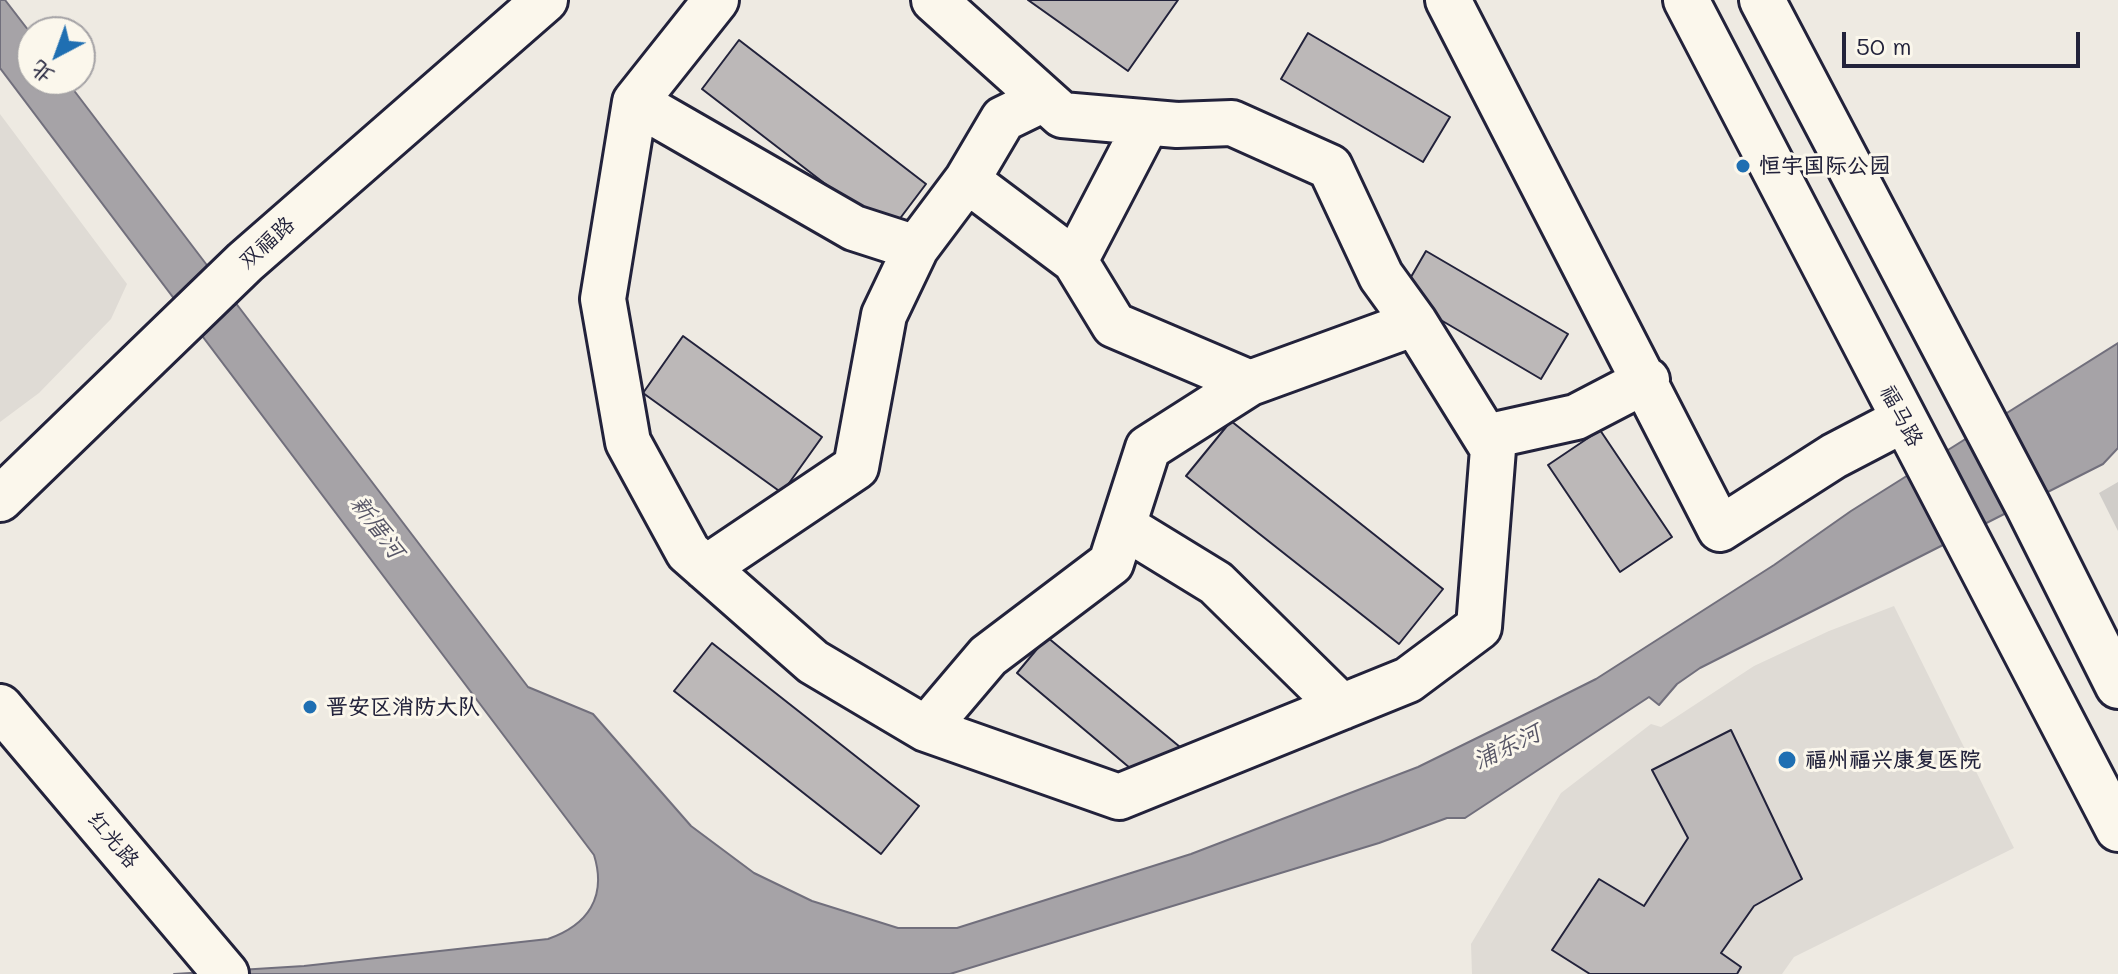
<!DOCTYPE html>
<html>
<head>
<meta charset="utf-8">
<style>
	body { margin:0 }
	#map { position:relative; width:2118px; height:974px; overflow:hidden; background:#eeeae2; font-family:Mali,"LXGW WenKai TC",sans-serif }
	canvas { display:block }
	.north { position:absolute; left:16px; top:16px; width:80px; height:80px; box-sizing:border-box; background:#fbf7ec; border:2px solid #a4a2a5; border-radius:50%; rotate:221deg; font-size:22px; font-weight:700; line-height:32px; text-align:center; color:#22223b }
	.north::after { content:''; display:block; margin:auto; width:28px; height:36px; background:#1f6fb2; clip-path:polygon(50% 0,100% 100%,50% 72%,0 100%) }
	.scale { position:absolute; left:1842px; top:32px; width:238px; height:36px; box-sizing:border-box; border:4px solid #22223b; border-top:0; padding-left:10px; font-size:24px; line-height:28px; white-space:nowrap; color:#22223b; -webkit-text-stroke:6px #fbf7ec; paint-order:stroke }
</style>
</head>
<body>
<div id="map">
<canvas width="2118" height="974"></canvas>
<div class="north">北</div>
<div class="scale">50 m</div>
</div>
<script>
const c = document.querySelector('canvas').getContext('2d');
c.lineJoin = 'round';
function paint(path, color) {
  c.fillStyle = color;
  c.fill(path, 'evenodd');
}
function stroke(path, color, width, dash) {
  c.strokeStyle = color;
  c.lineWidth = width;
  c.lineCap = dash ? 'butt' : 'round';
  c.setLineDash(dash || []);
  c.stroke(path);
}
function label(font, color, halo, rows, align = 'center') {
  c.font = font + ' Mali,"LXGW WenKai TC",sans-serif';
  c.lineWidth = 6;
  c.setLineDash([]);
  c.textBaseline = 'middle';
  c.strokeStyle = halo;
  c.fillStyle = color;
  for (const [text, x, y, turn = 0] of rows) {
    c.save();
    c.translate(x, y);
    c.rotate((+turn || 0) * Math.PI / 180);
    c.textAlign = isNaN(turn) ? turn : align;
    if (halo) c.strokeText(text, 0, 0);
    c.fillText(text, 0, 0);
    c.restore();
  }
}
paint(new Path2D(`
	M 0,114 L 127,284 L 111,319 L 39,393 L 0,422 Z
	M 1894,606 L 2014,848 L 1794,957 L 1782,974 L 1472,974 L 1471,944 L 1561,793 L 1651,724 L 1661,727 L 1754,666 L 1829,631 Z`), '#dfdbd5');
paint(new Path2D(`
	M 2118,482 L 2118,531 L 2099,493 Z`), '#d0cdc9');
const water = new Path2D(`
	M 0,0 L 5,0 L 32,35 L 32,80 L 66,80 L 528,687 L 593,714 L 691,826 L 754,873 L 812,901 L 898,928 L 957,928 L 1191,854 L 1418,767 L 1540,707 L 1596,679 L 1774,565 L 1851,511 L 2118,343 L 2118,448 L 2103,464 L 1700,668 L 1677,684 L 1659,705 L 1649,697 L 1465,818 L 1447,818 L 1379,843 L 950,974 L 174,974 L 304,966 L 548,939 C 588,925 607,897 594,855 L 0,68 Z`);
paint(water, '#a6a3a7');
stroke(water, '#716f7c', 2);
const building = new Path2D(`
	M 1028,0 L 1178,0 L 1128,71 Z
	M 1308,33 L 1450,117 L 1423,162 L 1281,79 Z
	M 739,40 L 926,184 L 889,233 L 702,89 Z
	M 1426,251 L 1568,334 L 1541,379 L 1400,296 Z
	M 683,336 L 822,437 L 782,493 L 643,393 Z
	M 1231,421 L 1443,589 L 1399,644 L 1186,476 Z
	M 1600,430 L 1672,537 L 1620,572 L 1548,465 Z
	M 1047,637 L 1180,747 L 1149,784 L 1017,673 Z
	M 712,643 L 919,806 L 881,854 L 674,691 Z
	M 1731,730 L 1802,879 L 1754,906 L 1721,953 L 1741,967 L 1737,974 L 1590,974 L 1552,950 L 1599,879 L 1644,906 L 1688,838 L 1652,770 Z`);
paint(building, '#bcb8b8');
stroke(building, '#22223b', 2);
const minor = new Path2D(`
	M 716,0 L 635,102 L 603,299 L 628,442 L 688,552 L 813,662 L 926,729 L 1119,797 L 1408,680 L 1479,627 L 1493,449 L 1415,323 L 1381,276 L 1330,167 L 1232,123 L 1177,125 L 1062,115 L 934,0
	M 1448,0 L 1720,529 L 1834,456 L 1903,420
	M 635,102 L 854,228 L 916,248 L 967,180 L 1003,119 L 1044,99
	M 1147,123 L 1075,261 L 1114,325 L 1250,383
	M 967,180 L 1075,261
	M 1486,437 L 1576,417 L 1647,380
	M 0,499 L 245,262 L 545,0
	M 1123,526 L 1216,583 L 1342,707
	M 706,568 L 856,467 L 884,315 L 916,248
	M 0,707 L 226,974
	M 926,729 L 988,656 L 1111,563 L 1148,448 L 1250,383 L 1415,323`);
const major = new Path2D(`
	M 1686,0 L 2118,829
	M 1762,0 L 2028,506 L 2118,686`);
stroke(minor, '#22223b', 50);
stroke(major, '#22223b', 50);
stroke(minor, '#fbf7ec', 44);
stroke(major, '#fbf7ec', 44);
for (const [x, y, r, color] of [
	[1743,166,8,"#1f6fb2"],
	[310,707,8,"#1f6fb2"],
	[1787,760,10,"#1f6fb2"]
]) {
  const dot = new Path2D();
  dot.arc(x, y, r, 0, 2 * Math.PI);
  c.fillStyle = color;
  c.fill(dot);
  stroke(dot, '#fbf7ec', 3);
}
label('bold 22px', '#22223b', '#fbf7ec', [
	["恒宇国际公园",1759,166],
	["晋安区消防大队",326,707],
	["福州福兴康复医院",1805,760]
], 'left');
label('22px', '#22223b', '#fbf7ec', [
	["双福路",267,243,-42],
	["福马路",1901,416,62],
	["红光路",113,840,50]
]);
label('italic 24px', '#575666', '#fbf7ec', [
	["新厝河",377,527,53],
	["浦东河",1507,747,-26]
]);
</script>
</body>
</html>
